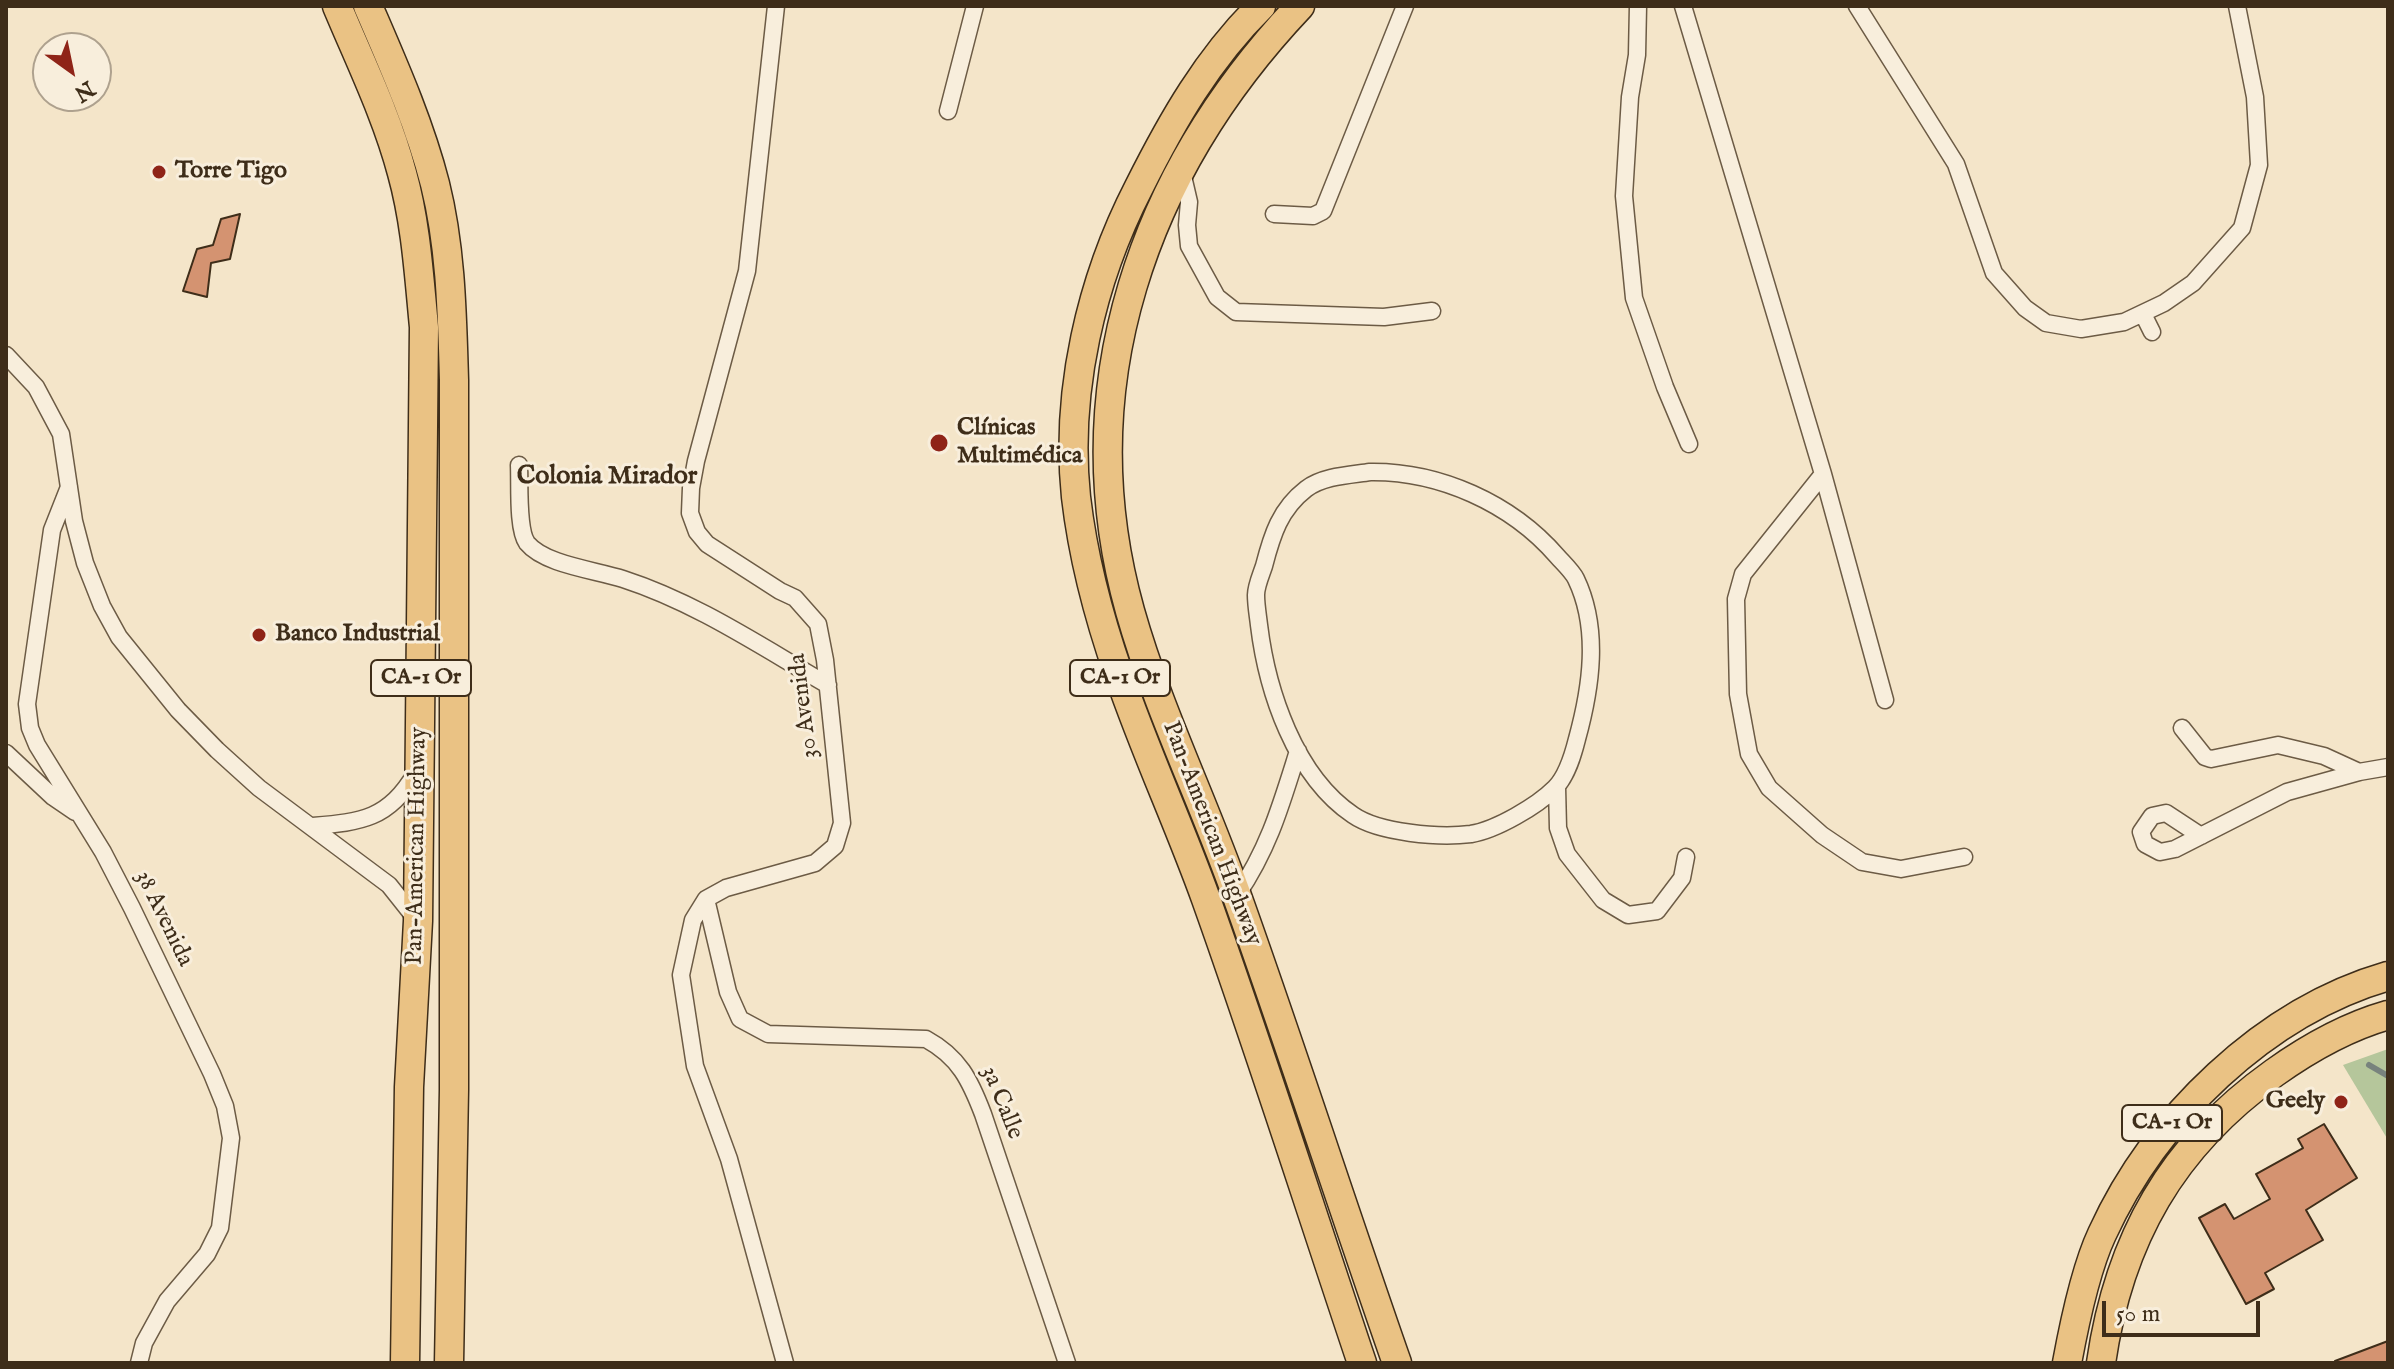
<!DOCTYPE html>
<html>
<head>
<meta charset="utf-8">
<style>
	body { margin:0 }
	#map { position:relative; width:2394px; height:1369px; overflow:hidden; background:#f4e5c9; font-family:"IM FELL English",serif }
	canvas { display:block }
	.frame { position:absolute; inset:0; border:8px solid #3e2d19; pointer-events:none }
	.north { position:absolute; left:32px; top:32px; width:80px; height:80px; box-sizing:border-box; background:#f8eedc; border:2px solid #aea18e; border-radius:50%; rotate:147deg; font-size:22px; font-weight:700; line-height:32px; text-align:center; color:#3e2d19 }
	.north::after { content:''; display:block; margin:auto; width:28px; height:36px; background:#8f2418; clip-path:polygon(50% 0,100% 100%,50% 72%,0 100%) }
	.scale { position:absolute; left:2102px; top:1301px; width:158px; height:36px; box-sizing:border-box; border:4px solid #3e2d19; border-top:0; padding-left:10px; font-size:24px; line-height:28px; white-space:nowrap; color:#3e2d19; -webkit-text-stroke:6px #f8eedc; paint-order:stroke }
</style>
</head>
<body>
<div id="map">
<canvas width="2394" height="1369"></canvas>
<div class="frame"></div>
<div class="north">N</div>
<div class="scale">50 m</div>
</div>
<script>
const c = document.querySelector('canvas').getContext('2d');
c.lineJoin = 'round';
function paint(path, color) {
  c.fillStyle = color;
  c.fill(path, 'evenodd');
}
function stroke(path, color, width, dash) {
  c.strokeStyle = color;
  c.lineWidth = width;
  c.lineCap = dash ? 'butt' : 'round';
  c.setLineDash(dash || []);
  c.stroke(path);
}
function label(font, color, halo, rows, align = 'center') {
  c.font = font + ' "IM FELL English",serif';
  c.lineWidth = 6;
  c.setLineDash([]);
  c.textBaseline = 'middle';
  c.strokeStyle = halo;
  c.fillStyle = color;
  for (const [text, x, y, turn = 0] of rows) {
    c.save();
    c.translate(x, y);
    c.rotate((+turn || 0) * Math.PI / 180);
    c.textAlign = isNaN(turn) ? turn : align;
    if (halo) c.strokeText(text, 0, 0);
    c.fillText(text, 0, 0);
    c.restore();
  }
}
paint(new Path2D(`
	M 2388,1049 L 2388,1140 L 2343,1065 Z`), '#b5c69b');
stroke(new Path2D(`
	M 2369,1065 L 2388,1076`), '#78837d', 6);
const building = new Path2D(`
	M 240,214 L 230,259 L 211,263 L 207,297 L 183,291 L 197,249 L 213,245 L 221,219 Z
	M 2324,1124 L 2357,1178 L 2306,1210 L 2323,1240 L 2265,1273 L 2274,1289 L 2246,1304 L 2199,1218 L 2225,1204 L 2234,1219 L 2270,1199 L 2256,1174 L 2303,1148 L 2298,1139 Z
	M 2388,1341 L 2388,1363 L 2335,1363 L 2335,1361 Z`);
paint(building, '#d49371');
stroke(building, '#3e2d19', 2);
const minor = new Path2D(`
	M 776,6 L 747,271 L 696,461 L 691,488 L 690,513 L 697,532 L 707,544 L 780,591 L 795,598 L 818,624 L 825,660 L 842,823 L 835,846 L 815,863 L 726,888 L 706,899 L 693,920 L 681,975 L 695,1066 L 729,1159 L 785,1363
	M 1638,6 L 1637,55 L 1630,97 L 1624,196 L 1634,298 L 1665,387 L 1689,444
	M 1683,6 L 1823,474 L 1885,700
	M 1857,6 L 1956,164 L 1994,273 L 2025,308 L 2046,323 L 2081,329 L 2124,322 L 2164,303 L 2193,283 L 2242,228 L 2259,165 L 2255,97 L 2237,6
	M 948,111 L 975,6
	M 1182,172 L 1189,202 L 1187,225 L 1189,246 L 1217,297 L 1236,312 L 1384,317 L 1432,311
	M 1274,214 L 1313,216 L 1323,211 L 1405,6
	M 2143,314 L 2152,332
	M 6,355 L 36,387 L 61,434 L 74,521 L 85,563 L 102,606 L 119,637 L 178,710 L 217,750 L 259,788 L 389,885 L 416,919
	M 519,465 C 520,484 517,529 527,543 C 545,565 596,570 623,579 C 697,603 760,646 828,685
	M 1370,472 C 1439,471 1511,503 1557,556 C 1563,563 1572,571 1576,579 C 1600,629 1591,688 1577,739 C 1573,755 1567,776 1555,788 C 1537,806 1496,830 1471,834 C 1439,838 1379,833 1353,815 C 1295,776 1267,691 1259,625 C 1258,616 1256,605 1256,595 C 1256,586 1261,575 1264,566 C 1272,535 1280,509 1306,489 C 1323,476 1350,475 1370,472 Z
	M 1823,474 L 1743,574 L 1736,599 L 1738,694 L 1749,754 L 1769,788 L 1822,835 L 1862,862 L 1901,869 L 1964,857
	M 69,487 L 52,530 L 27,704 L 30,728 L 37,745 L 103,852 L 132,908 L 212,1074 L 225,1106 L 231,1138 L 220,1228 L 207,1254 L 167,1301 L 144,1343 L 139,1363
	M 2182,728 L 2205,757 L 2211,759 L 2278,745 L 2324,756 L 2359,772
	M 6,753 L 53,797 L 75,812
	M 1557,787 L 1558,828 L 1567,854 L 1603,900 L 1628,915 L 1657,911 L 1682,878 L 1686,857
	M 313,826 C 361,822 389,819 415,774
	M 2201,836 L 2166,813 L 2152,816 L 2141,832 L 2145,844 L 2160,852 L 2175,849 L 2287,792 L 2359,772 L 2388,767
	M 1237,895 C 1269,848 1281,805 1298,751
	M 706,899 L 728,992 L 740,1019 L 768,1034 L 926,1039 C 959,1057 970,1080 983,1114 L 1067,1363`);
const trunk = new Path2D(`
	M 337,6 C 360,61 387,116 402,173 C 416,223 419,276 424,327 L 418,921 L 409,1087 L 405,1363
	M 368,6 C 393,64 419,122 435,184 C 451,248 452,314 454,380 L 454,1090 L 449,1363
	M 1261,6 C 1208,58 1172,121 1139,187 C 1091,280 1065,392 1076,497 C 1083,557 1099,618 1119,675 C 1145,751 1179,824 1206,899 C 1261,1053 1310,1208 1362,1363
	M 1300,6 C 1143,172 1067,386 1130,611 C 1158,710 1204,802 1238,899 C 1293,1053 1343,1209 1397,1363
	M 2067,1363 C 2074,1325 2086,1268 2102,1234 C 2155,1118 2264,1012 2388,976
	M 2101,1363 C 2119,1239 2172,1146 2274,1073 C 2309,1048 2346,1027 2388,1015`);
stroke(minor, '#6c5b45', 19);
stroke(trunk, '#3e2d19', 31);
stroke(minor, '#f8eedc', 16);
stroke(trunk, '#eac284', 28);
for (const [x, y, r, color] of [
	[159,172,8,"#8f2418"],
	[939,443,10,"#8f2418"],
	[259,635,8,"#8f2418"],
	[2341,1102,8,"#8f2418"]
]) {
  const dot = new Path2D();
  dot.arc(x, y, r, 0, 2 * Math.PI);
  c.fillStyle = color;
  c.fill(dot);
  stroke(dot, '#f8eedc', 3);
}
for (const [x, y, w] of [
	[421,678,100],
	[1120,678,100],
	[2172,1123,100]
]) {
  const box = new Path2D();
  box.roundRect(x - w / 2, y - 18, w, 36, 6);
  c.fillStyle = '#f8eedc';
  c.fill(box);
  stroke(box, '#3e2d19', 2);
}
label('bold 22px', '#3e2d19', null, [
	["CA-1 Or",421,678],
	["CA-1 Or",1120,678],
	["CA-1 Or",2172,1123]
]);
label('bold 24px', '#3e2d19', '#f8eedc', [
	["Torre Tigo",175,172],
	["Clínicas",957,429],
	["Multimédica",957,457],
	["Banco Industrial",275,635],
	["Geely",2325,1102,"right"]
], 'left');
label('24px', '#3e2d19', '#f8eedc', [
	["30 Avenida",805,706,-97],
	["Pan-American Highway",1211,834,69],
	["Pan-American Highway",418,846,-89],
	["38 Avenida",163,919,64],
	["3a Calle",1001,1103,68]
]);
label('bold 26px', '#3e2d19', '#f8eedc', [
	["Colonia Mirador",607,478]
]);
</script>
</body>
</html>
